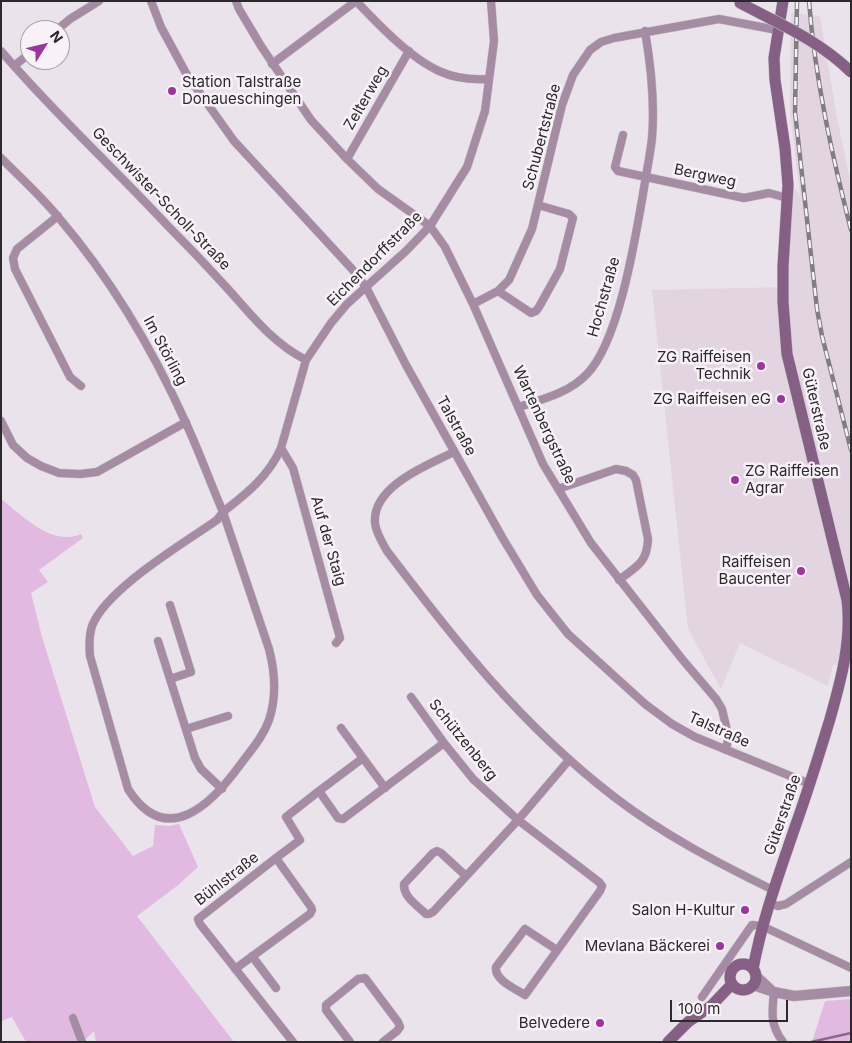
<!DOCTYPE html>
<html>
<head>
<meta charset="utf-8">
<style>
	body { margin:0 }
	#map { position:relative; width:852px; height:1043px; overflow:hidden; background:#ebe3eb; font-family:Inter,sans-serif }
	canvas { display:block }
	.frame { position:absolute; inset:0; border:2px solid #2b292b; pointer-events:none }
	.north { position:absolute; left:20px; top:20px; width:50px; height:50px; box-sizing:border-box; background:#f8f1f8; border:1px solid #a6a1a6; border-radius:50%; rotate:54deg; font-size:14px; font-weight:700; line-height:20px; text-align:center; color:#2b292b }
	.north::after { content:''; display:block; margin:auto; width:18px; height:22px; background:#9a369c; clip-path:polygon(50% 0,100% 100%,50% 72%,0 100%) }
	.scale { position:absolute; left:670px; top:1000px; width:118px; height:22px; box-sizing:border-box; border:2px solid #2b292b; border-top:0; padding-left:6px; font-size:15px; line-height:18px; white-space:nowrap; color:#2b292b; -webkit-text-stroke:4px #f8f1f8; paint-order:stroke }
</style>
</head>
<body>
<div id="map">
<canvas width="852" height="1043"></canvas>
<div class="frame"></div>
<div class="north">N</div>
<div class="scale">100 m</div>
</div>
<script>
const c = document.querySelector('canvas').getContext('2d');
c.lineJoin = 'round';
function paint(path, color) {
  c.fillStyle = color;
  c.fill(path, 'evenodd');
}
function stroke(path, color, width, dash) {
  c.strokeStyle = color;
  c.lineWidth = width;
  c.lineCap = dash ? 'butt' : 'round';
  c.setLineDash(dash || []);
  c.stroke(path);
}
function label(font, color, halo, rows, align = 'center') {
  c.font = font + ' Inter,sans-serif';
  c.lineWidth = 5;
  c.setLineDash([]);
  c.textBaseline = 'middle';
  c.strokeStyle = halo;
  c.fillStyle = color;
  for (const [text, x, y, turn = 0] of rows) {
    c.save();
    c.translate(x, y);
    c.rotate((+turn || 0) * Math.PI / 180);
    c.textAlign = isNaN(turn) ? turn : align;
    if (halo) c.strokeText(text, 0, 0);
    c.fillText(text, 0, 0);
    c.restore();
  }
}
paint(new Path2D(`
	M 791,13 L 820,16 L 837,118 L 851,184 L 851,665 L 833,665 L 828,686 L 740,643 L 721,689 L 688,629 L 652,290 L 788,287 L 792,186 L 800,194 L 790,113 Z`), '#e2d4e1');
paint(new Path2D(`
	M 1,499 C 23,516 52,547 81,534 L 83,538 L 39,570 L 48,582 L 31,593 L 42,637 L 95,807 L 133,856 L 153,846 L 155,825 L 169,826 L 179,824 L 198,867 L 177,886 L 137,916 L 234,1042 L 96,1042 L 94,1031 L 83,1042 L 26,1042 L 12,1017 L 1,1021 Z
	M 851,999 L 851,1041 L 812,1042 L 825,1001 Z`), '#e2bae1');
stroke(new Path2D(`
	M 811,1042 L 851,1033`), '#90678f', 2.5);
const minor = new Path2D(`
	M 151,1 L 161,27 L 187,75 L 234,141 L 352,269 L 366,287 L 406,365 L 502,537 L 537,595 L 568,634 L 645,704 L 672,724 L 695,737 L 810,784
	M 236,1 L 239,9 L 261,46 L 311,120 L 347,159 L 378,189 L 430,226 L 445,247 L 473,304 L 543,464 L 591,543 L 682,659 L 716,699 L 722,709 L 726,726 L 728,739 L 726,750
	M 356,1 C 378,24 410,58 439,71 C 454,78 471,80 488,79
	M 57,30 L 70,19 L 99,1
	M 1,51 C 53,112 113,167 167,225 C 188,246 208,267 228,289 C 252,316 273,343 306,360
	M 272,64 L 356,1
	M 14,66 L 30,53
	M 623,135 L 615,167 L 618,171 L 744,198 L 769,193 L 787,198
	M 1,158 C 21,178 42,197 59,218 C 111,279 152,348 185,421 C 199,451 210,482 223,512 C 246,494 269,476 281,448 L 306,360 L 331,323 L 347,304 L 406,251 L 430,226 L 467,167 L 485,111 L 494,41 L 491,1
	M 347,159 L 409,51
	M 58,216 L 17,249 L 13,258 L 15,269 L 70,377 L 81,386
	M 498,291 L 531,313 L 536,311 L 539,307 L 560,269 L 573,218 L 569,214 L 538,205
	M 473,304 L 498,291 L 509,280 L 532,229 L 562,105 L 573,75 L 590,50 L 601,42 L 614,38 L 719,19 L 777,30
	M 519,407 C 543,399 569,393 587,374 C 619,341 635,240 643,194 C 646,175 650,156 652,138 C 655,102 651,66 645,31
	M 1,421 L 13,445 L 27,458 L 41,466 L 59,473 L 80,474 L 97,472 L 186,422
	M 281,448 L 293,468 L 340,638 L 336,643
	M 454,452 C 428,465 372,486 375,523 C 376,533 382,542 387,551 C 456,642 521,725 613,796 C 662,834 718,863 773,890
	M 558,489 L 616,469 L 626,471 L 633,475 L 636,480 L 648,539 C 647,563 637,566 619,580
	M 223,512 L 269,649 C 275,672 277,696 269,720 C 263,737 251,750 240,765 C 211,805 166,849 128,789 L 90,656 C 89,645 89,636 92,626 C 106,589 184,543 217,520 Z
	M 158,641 L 195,758 L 201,769 L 222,789
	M 170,679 L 191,672 L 170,605
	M 411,697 L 444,743 L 473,779 L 518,820 L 569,760
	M 341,728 L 385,788
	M 186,729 L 228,716
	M 319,791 L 363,758
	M 276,858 L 300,840 L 286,817 L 319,791 L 338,818 L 343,819 L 444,743
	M 466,876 L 441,853 L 437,851 L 433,853 L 404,884 C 403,897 417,905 426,914 L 429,914 L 433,912 L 518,820 L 599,882 L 602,886 L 600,891 L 525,995 C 516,989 494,980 496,967 L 525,929 L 557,950
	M 769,903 L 778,906 L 786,904 L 851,862
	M 252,956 L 276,988
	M 235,969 L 310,914 L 312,910 L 311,907 L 276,858 L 198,919 L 200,924 L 293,1042
	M 774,992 C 772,1012 770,1025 783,1042
	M 702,997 L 752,925 L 762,926 L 851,968
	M 73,1018 L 82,1042
	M 350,1042 L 326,1010 L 326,1005 L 358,979 L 365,978 L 398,1022 L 400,1027 L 397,1031 L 383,1042`);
const tertiary = new Path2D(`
	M 756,976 L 771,990
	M 753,985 L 774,992 L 794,996 L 851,991`);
const secondary = new Path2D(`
	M730 977a13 13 0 1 1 26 0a13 13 0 1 1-26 0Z
	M 753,969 C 762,920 779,874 795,827 C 808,791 819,755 830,719 C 841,680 852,640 847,600 L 787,354 L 783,302 L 783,266 L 788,185 L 785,148 L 775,80 L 774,58 L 783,1
	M 668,1042 L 688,1022 L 711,1006 L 732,984`);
stroke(minor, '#c8c2c8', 9);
stroke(tertiary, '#c8c2c8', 11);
stroke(secondary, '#c8c2c8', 12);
stroke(minor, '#a58ca4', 8);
stroke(tertiary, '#a58ca4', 10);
stroke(secondary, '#856084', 11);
const rail = new Path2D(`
	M 797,1 L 795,112 L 817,309 L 822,336 L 851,450
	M 809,1 C 815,79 832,155 851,230`);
stroke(rail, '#827d82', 4.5);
stroke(rail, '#f8f1f8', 2.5, [8]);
const secondaryBridge = new Path2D(`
	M 740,3 C 778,23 820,41 851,72`);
stroke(secondaryBridge, '#c8c2c8', 12, []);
stroke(secondaryBridge, '#856084', 11);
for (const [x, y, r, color] of [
	[172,91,5,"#9a369c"],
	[761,366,5,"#9a369c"],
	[781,399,5,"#9a369c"],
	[735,480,5,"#9a369c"],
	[801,571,5,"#9a369c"],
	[745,910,5,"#9a369c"],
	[720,946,5,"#9a369c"],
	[600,1023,5,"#9a369c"]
]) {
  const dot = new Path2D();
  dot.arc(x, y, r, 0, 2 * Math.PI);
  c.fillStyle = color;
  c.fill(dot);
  stroke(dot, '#f8f1f8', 2);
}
label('15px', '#2b292b', '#f8f1f8', [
	["Station Talstraße",182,82,"left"],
	["Donaueschingen",182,99,"left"],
	["ZG Raiffeisen",751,357],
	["Technik",751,374],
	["ZG Raiffeisen eG",771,399],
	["ZG Raiffeisen",745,471,"left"],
	["Agrar",745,488,"left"],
	["Raiffeisen",791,562],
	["Baucenter",791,579],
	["Salon H-Kultur",735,910],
	["Mevlana Bäckerei",710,946],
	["Belvedere",590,1023]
], 'right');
label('15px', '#2b292b', '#f8f1f8', [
	["Zelterweg",366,98,-60],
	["Schubertstraße",542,137,-75],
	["Bergweg",705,176,12],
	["Geschwister-Scholl-Straße",161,199,46],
	["Eichendorffstraße",375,259,-45],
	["Hochstraße",604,297,-74],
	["Im Störling",165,351,62],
	["Güterstraße",816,409,77],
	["Wartenbergstraße",544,425,65],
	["Talstraße",456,426,61],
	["Auf der Staig",328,541,74],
	["Talstraße",719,730,24],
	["Schützenberg",463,740,51],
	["Güterstraße",783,815,-71],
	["Bühlstraße",227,879,-38]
]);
</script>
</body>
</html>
